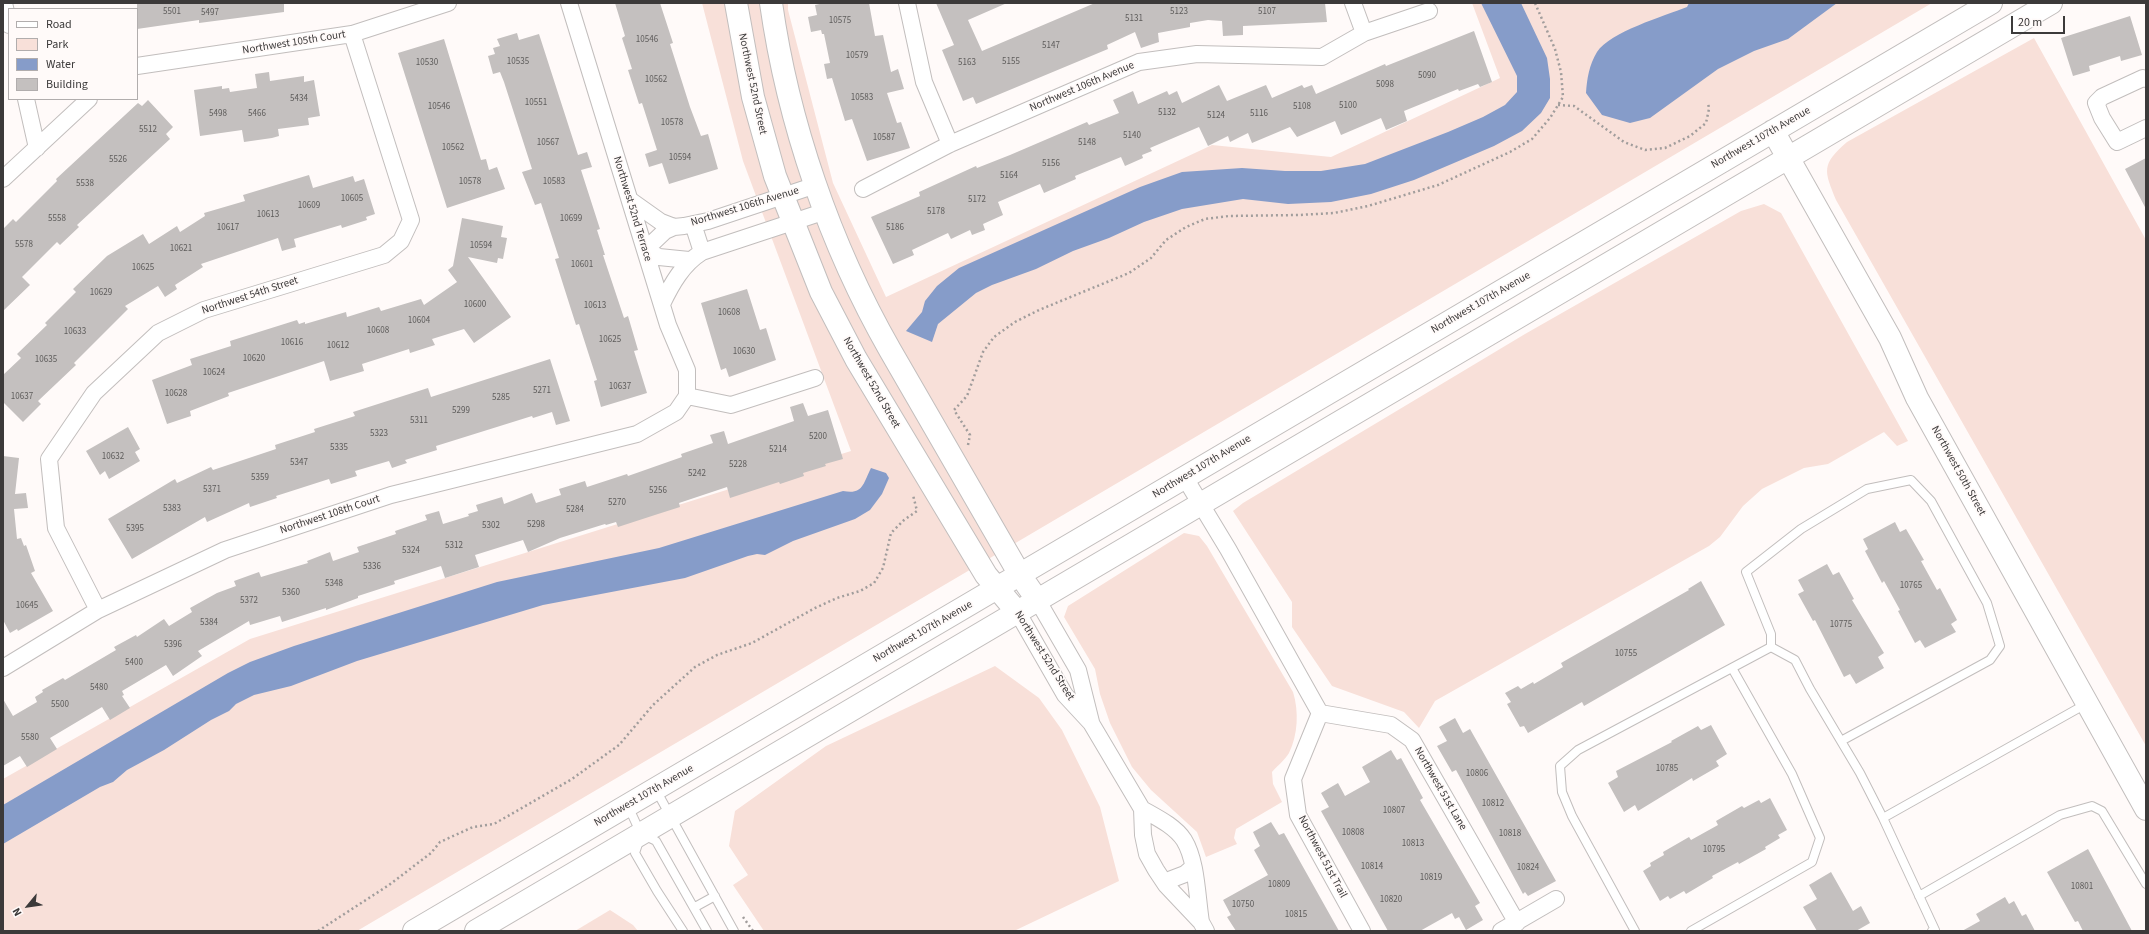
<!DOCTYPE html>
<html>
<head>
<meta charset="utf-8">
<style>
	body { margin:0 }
	#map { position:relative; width:2149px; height:934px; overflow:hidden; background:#fffaf9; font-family:"Source Sans 3",sans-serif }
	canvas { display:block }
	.frame { position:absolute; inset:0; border:4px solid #3c3a3a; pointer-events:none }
	.legend { position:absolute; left:8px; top:8px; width:130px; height:92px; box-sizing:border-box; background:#fffaf9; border:1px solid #b1adad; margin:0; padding:5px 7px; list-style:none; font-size:12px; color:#3c3a3a }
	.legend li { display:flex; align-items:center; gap:8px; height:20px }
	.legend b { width:20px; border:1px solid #b1adad }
	.north { position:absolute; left:8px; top:886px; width:40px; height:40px; -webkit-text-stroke:3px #fffaf9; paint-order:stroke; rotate:241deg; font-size:11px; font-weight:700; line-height:16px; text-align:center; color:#3c3a3a }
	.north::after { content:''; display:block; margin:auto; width:14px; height:18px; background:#3c3a3a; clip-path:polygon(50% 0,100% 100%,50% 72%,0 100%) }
	.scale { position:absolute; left:2011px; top:16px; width:54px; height:18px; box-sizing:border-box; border:2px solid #3c3a3a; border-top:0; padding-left:5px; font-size:12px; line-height:14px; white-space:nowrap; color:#3c3a3a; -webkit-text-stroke:3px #fffaf9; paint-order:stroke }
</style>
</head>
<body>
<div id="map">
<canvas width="2149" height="934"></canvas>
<div class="frame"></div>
<ul class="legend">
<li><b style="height:5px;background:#fff"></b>Road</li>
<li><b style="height:11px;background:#f8e0d9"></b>Park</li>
<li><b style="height:11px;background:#869cc9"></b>Water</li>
<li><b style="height:11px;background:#c4c0bf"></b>Building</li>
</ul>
<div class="north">N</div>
<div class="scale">20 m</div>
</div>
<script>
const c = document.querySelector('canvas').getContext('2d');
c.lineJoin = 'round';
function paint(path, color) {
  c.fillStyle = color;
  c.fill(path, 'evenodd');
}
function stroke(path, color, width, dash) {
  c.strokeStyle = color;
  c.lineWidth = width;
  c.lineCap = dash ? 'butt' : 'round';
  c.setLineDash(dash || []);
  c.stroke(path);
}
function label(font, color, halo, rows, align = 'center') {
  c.font = font + ' "Source Sans 3",sans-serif';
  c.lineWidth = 3.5;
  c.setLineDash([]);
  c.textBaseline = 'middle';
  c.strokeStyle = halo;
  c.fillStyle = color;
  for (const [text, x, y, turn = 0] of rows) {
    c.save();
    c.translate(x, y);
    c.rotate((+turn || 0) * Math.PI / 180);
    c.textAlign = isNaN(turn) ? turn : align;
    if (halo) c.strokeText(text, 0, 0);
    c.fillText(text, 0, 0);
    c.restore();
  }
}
paint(new Path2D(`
	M 702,3 L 788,3 L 788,10 L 833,183 L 886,297 L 1212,145 L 1331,157 L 1500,78 L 1472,3 L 1932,3 L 357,931 L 3,931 L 3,779 L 250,639 L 851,451 L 743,161 Z
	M 2034,38 L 2146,240 L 2146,746 L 1836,200 C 1824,170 1821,165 1847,142 Z
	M 1764,204 L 1781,213 L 1908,441 L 1897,446 L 1884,432 L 1828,464 L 1804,468 L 1762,489 L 1743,506 L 1720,537 L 1709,546 L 1435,701 L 1419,728 L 1404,712 L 1332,686 L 1292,627 L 1292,602 L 1233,511 L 1243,503 L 1525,334 L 1741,211 Z
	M 1184,533 L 1199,536 L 1207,546 L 1293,692 C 1299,711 1298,735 1289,753 C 1285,760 1277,766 1272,772 L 1273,784 L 1282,802 L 1236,829 L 1234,838 L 1237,844 L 1206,857 L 1197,832 L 1151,790 L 1132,767 L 1110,723 L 1100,694 L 1095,669 L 1064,617 L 1068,606 Z
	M 995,666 L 1039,698 L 1062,730 L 1100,807 L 1119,881 L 1014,931 L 764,931 L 733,885 L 748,875 L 729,846 L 735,811 L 826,746 Z
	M 610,910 L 633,925 L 638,931 L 575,931 Z`), '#f8e0d9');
paint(new Path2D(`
	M 1481,3 L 1521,3 L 1547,58 L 1550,79 L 1550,98 L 1541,113 L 1522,131 L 1494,146 L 1414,180 L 1371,194 L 1331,202 L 1288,204 L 1243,199 L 1182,209 L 1144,222 L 1109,238 L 1073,251 L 1036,269 L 992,285 L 976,293 L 938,324 L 932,342 L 906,331 L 922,312 L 925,301 L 937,286 L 959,268 L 1140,187 L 1182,172 L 1242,168 L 1285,171 L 1321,171 L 1365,164 L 1448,132 L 1483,117 L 1505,105 L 1517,92 L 1517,76 Z
	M 1689,3 L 1837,3 L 1788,39 L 1754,51 L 1718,69 L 1650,118 L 1630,123 L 1602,115 L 1586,93 C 1587,79 1589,65 1597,52 C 1610,32 1664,16 1687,7 Z
	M 871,468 L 886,473 L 889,478 L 882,494 L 870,510 L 855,519 L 793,541 L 765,555 L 757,554 L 748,556 L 685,578 L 543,605 L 357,661 L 291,686 L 254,695 L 236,704 L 229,711 L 211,720 L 164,750 L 127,770 L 113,782 L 100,787 L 3,844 L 3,805 L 228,673 L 250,662 L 294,646 L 497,582 L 659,548 L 843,491 C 863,495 863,484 871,468 Z`), '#869cc9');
paint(new Path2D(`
	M 137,3 L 284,3 L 284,12 L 199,23 L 199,20 L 137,29 Z
	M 615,3 L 660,3 L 673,43 L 670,44 L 690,107 L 701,136 L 708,134 L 718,169 L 669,184 L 662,163 L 649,167 L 645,154 L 657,150 L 642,103 L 639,104 L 628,70 L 632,69 L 622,38 L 625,36 Z
	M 824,3 L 869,3 L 875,36 L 883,35 L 891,72 L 898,69 L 904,89 L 887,93 L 897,123 L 901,122 L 910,148 L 867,161 L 852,119 L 845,121 L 832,78 L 827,79 L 824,64 L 830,63 L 824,34 L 822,34 L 821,30 L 811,32 L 808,17 L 817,15 L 815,5 Z
	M 936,3 L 1007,3 L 968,20 L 982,51 L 1095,3 L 1325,3 L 1327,22 L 1243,26 L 1243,35 L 1223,36 L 1222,21 L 1208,20 L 1190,23 L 1190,27 L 1158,33 L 1159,42 L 1141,48 L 1135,32 L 1107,45 L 1108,49 L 976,104 L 973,97 L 963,101 L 942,50 L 954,45 Z
	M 2130,16 L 2142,55 L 2121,61 L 2120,56 L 2089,66 L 2090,71 L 2073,76 L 2061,38 Z
	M 1474,31 L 1492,82 L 1480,87 L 1478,84 L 1459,91 L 1458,89 L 1404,111 L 1407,121 L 1386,130 L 1381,118 L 1341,135 L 1335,121 L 1297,137 L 1290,127 L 1252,143 L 1248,133 L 1230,142 L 1228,136 L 1208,146 L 1199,127 L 1150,148 L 1152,151 L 1142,155 L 1143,158 L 1125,166 L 1121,157 L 1075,176 L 1076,179 L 1044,193 L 1040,184 L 998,202 L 1003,215 L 983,224 L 985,230 L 972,235 L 970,230 L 951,239 L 948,233 L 912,250 L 914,255 L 893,264 L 871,217 L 920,196 L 919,192 L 976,166 L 977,168 L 1010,155 L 1087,122 L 1089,125 L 1119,113 L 1113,100 L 1133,91 L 1138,104 L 1167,91 L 1169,95 L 1177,91 L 1182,103 L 1219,85 L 1227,101 L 1266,85 L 1272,98 L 1302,85 L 1304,88 L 1312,85 L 1316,94 L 1385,64 L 1386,66 Z
	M 517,33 L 519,40 L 539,34 L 578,155 L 587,152 L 592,167 L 581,170 L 600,229 L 597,230 L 605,255 L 603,255 L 624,318 L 628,316 L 638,350 L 634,351 L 647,393 L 601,407 L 594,381 L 597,380 L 579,324 L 576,325 L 555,259 L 559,258 L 541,203 L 535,205 L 522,172 L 532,169 L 504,82 L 500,72 L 493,74 L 488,56 L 495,54 L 493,48 L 500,46 L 497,39 Z
	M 444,39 L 481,160 L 486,159 L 489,170 L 497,167 L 505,189 L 447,208 L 398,53 Z
	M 269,72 L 270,81 L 304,76 L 304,82 L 314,80 L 320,116 L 308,118 L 309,125 L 278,129 L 279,136 L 272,138 L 244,142 L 242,130 L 200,136 L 194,90 L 222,86 L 222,89 L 229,88 L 230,92 L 257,88 L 255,74 Z
	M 148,100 L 173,127 L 166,134 L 170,139 L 77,225 L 79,227 L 60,245 L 57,242 L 22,277 L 30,285 L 3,311 L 3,229 L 13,219 L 16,222 L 57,181 L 56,179 L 138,103 L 142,106 Z
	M 2146,158 L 2146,209 L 2125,169 Z
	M 309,175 L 313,188 L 353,176 L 355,182 L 364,179 L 375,214 L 366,217 L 367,220 L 342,228 L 341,225 L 294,239 L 296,247 L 282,251 L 278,238 L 201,264 L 203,267 L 175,285 L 177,289 L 165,297 L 158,286 L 125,306 L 128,309 L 74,363 L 76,365 L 38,401 L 41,404 L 23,422 L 3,402 L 3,375 L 21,358 L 17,354 L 47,325 L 45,323 L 76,292 L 73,289 L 107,256 L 143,234 L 149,244 L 177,226 L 180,232 L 205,216 L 204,213 L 245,201 L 243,195 Z
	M 462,218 L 503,226 L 501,237 L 507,238 L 503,259 L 498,258 L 497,263 L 468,257 L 511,317 L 474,343 L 464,329 L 432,339 L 435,345 L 410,353 L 409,349 L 362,364 L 364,371 L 330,381 L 324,361 L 228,393 L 229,396 L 190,411 L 191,416 L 167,424 L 152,380 L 192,365 L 190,359 L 231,346 L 230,341 L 297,320 L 299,324 L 305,322 L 305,324 L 346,312 L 347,317 L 379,307 L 381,311 L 421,299 L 424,305 L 457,282 L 448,270 L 453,266 Z
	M 747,289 L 760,330 L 766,328 L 776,360 L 729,377 L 726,368 L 721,370 L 701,303 Z
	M 550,359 L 570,421 L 556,425 L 552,412 L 533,418 L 532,416 L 436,446 L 437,450 L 405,460 L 407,463 L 392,468 L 389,461 L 355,471 L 357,476 L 331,484 L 329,479 L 276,496 L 277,498 L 250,507 L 249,503 L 207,522 L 205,517 L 132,559 L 108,519 L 175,479 L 177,483 L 211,467 L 213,470 L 276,449 L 275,445 L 315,432 L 314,429 L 355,416 L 353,412 L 428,388 L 431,397 Z
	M 803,403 L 808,416 L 828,410 L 843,459 L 825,464 L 826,466 L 803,473 L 804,476 L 780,484 L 779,482 L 730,498 L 727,487 L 679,503 L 680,507 L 658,514 L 618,527 L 616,522 L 606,525 L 605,524 L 560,538 L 528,552 L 523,540 L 475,555 L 479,567 L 445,578 L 441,566 L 394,581 L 395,584 L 358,596 L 358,598 L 326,610 L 326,608 L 282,622 L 280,616 L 250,625 L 249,621 L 198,651 L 202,656 L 173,676 L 166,665 L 122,691 L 124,695 L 122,696 L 130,708 L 110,720 L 102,707 L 50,738 L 57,749 L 27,767 L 20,756 L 3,766 L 3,699 L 13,716 L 37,702 L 35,697 L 43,692 L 42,690 L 63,678 L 65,680 L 116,650 L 114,647 L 136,635 L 137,637 L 164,619 L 169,626 L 192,612 L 190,608 L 217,593 L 236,586 L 234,581 L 259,572 L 261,577 L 308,563 L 307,561 L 330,552 L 333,561 L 359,552 L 357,547 L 396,534 L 395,531 L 427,520 L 425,515 L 439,511 L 443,524 L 469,516 L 468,514 L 478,511 L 476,505 L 502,497 L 504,504 L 532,493 L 536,503 L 561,495 L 559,489 L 585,481 L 587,487 L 627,474 L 628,476 L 682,457 L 681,454 L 713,443 L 710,435 L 724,431 L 728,444 L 794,421 L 790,407 Z
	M 128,427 L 140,449 L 135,452 L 140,461 L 109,479 L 105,471 L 100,475 L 86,451 Z
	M 3,456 L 19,458 L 15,494 L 26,493 L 28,508 L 14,509 L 17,539 L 21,538 L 24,546 L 26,545 L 35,571 L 31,573 L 53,611 L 18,631 L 17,629 L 10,633 L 3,620 Z
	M 1895,522 L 1900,532 L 1906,529 L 1924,560 L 1921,561 L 1937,590 L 1940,588 L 1957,620 L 1951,624 L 1956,632 L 1925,648 L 1920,640 L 1915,643 L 1898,611 L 1900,610 L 1884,581 L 1882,583 L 1865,551 L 1868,549 L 1863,539 Z
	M 1827,564 L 1833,575 L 1839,572 L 1854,599 L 1852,600 L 1884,653 L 1878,657 L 1884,668 L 1856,684 L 1850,674 L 1844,677 L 1815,620 L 1813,621 L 1798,594 L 1804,591 L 1798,580 Z
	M 1701,581 L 1725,625 L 1584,706 L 1582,702 L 1528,733 L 1524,726 L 1520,727 L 1507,704 L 1511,702 L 1505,693 L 1518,686 L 1521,689 L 1533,682 L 1534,684 L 1563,667 L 1561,663 L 1689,590 L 1688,589 Z
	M 1455,718 L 1463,733 L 1470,729 L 1556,881 L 1528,896 L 1525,892 L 1523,894 L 1456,770 L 1452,772 L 1437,746 L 1447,741 L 1439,727 Z
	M 1711,725 L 1727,754 L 1716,761 L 1719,766 L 1693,781 L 1692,778 L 1638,811 L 1635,805 L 1624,812 L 1608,783 L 1618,777 L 1616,771 L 1672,742 L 1671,741 L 1698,726 L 1701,730 Z
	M 1391,750 L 1397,760 L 1401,758 L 1423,798 L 1420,800 L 1480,903 L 1475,906 L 1483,920 L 1466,930 L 1459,917 L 1455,919 L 1452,913 L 1420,931 L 1388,931 L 1321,811 L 1329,807 L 1321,793 L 1338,783 L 1345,796 L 1370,782 L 1362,767 Z
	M 1770,798 L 1787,830 L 1778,835 L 1780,838 L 1765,847 L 1766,849 L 1739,864 L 1738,862 L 1712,876 L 1713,878 L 1686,894 L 1684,891 L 1670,899 L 1668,896 L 1660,901 L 1643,871 L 1651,866 L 1650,863 L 1664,855 L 1663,852 L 1689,837 L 1691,840 L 1718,825 L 1716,821 L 1742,806 L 1744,808 L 1759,800 L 1761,803 Z
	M 1271,822 L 1279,835 L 1284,833 L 1339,931 L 1236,931 L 1227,917 L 1231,915 L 1223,900 L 1268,875 L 1254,850 L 1260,846 L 1253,832 Z
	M 2088,849 L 2117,903 L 2132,931 L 2083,931 L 2078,921 L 2075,922 L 2047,872 Z
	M 1831,872 L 1853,911 L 1861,906 L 1870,923 L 1856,931 L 1817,931 L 1803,907 L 1817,899 L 1809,885 Z
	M 2005,897 L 2009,904 L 2014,901 L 2022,916 L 2026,914 L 2035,931 L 1962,931 L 1980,921 L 1976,914 Z`), '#c4c0bf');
const lane = new Path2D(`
	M 1771,647 L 1771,634 L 1746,572 L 1801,529 L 1867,489 L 1911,480 L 1931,501 L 1987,603 L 2000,646 L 1990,660 L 1841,741
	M 656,790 L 734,931
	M 628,806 L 641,834 L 656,841 L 707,931
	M 1883,818 L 1935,930 L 1932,931
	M 640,838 L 635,853 L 657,891 L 683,931
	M 1919,896 L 2060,815 L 2092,806 L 2102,811 L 2146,884
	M 695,907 L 715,896
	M 1635,931 L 1572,816 L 1562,792 L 1560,766 L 1578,750 L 1771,647 L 1795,660 L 1810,689 L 1860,773 L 1883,818 L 2086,704
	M 1691,931 L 1812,862 L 1820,838 L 1792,774 L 1732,668`);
const street = new Path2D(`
	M 4,3 L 9,25
	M 907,3 L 924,82 L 950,144
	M 1353,3 L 1364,33
	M 137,66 L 352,34 L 448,3
	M 2146,79 L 2143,78 L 2102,97 L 2096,103 L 2102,118 L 2117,142 L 2146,128
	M 26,99 L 37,148
	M 3,179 L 89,99
	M 863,189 L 950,144 L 1139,62 L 1197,54 L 1322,57 L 1364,33 L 1429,11
	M 630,200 L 661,222 L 674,227 L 684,226 L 708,221 L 816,185
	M 693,224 L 702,252
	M 645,250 L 659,257 L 689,260
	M 645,250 L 665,231 L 674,227
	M 662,304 C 672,283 683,264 702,252 L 826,211
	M 687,396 L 731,405 L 815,378
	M 1185,478 L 1228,549 L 1320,713
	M 1038,601 L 1078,670 L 1091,722
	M 98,610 L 56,528 L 49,459 L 94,393 L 158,333 L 204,310 L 384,255 L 401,241 L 411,220 L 352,34
	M 1018,613 L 1065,695 L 1091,723 L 1142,809 L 1143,835 L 1147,854 L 1156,870 L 1166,885 L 1201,922 L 1206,931
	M 3,668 L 98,610 L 225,550 L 391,495 L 637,434 L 676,412 L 687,396 L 687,370 L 668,325 L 569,3
	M 1320,713 L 1391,725 L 1412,740 L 1517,923
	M 1320,713 L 1293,779 L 1298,815 L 1362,931
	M 1142,809 C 1156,817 1175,826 1184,840 C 1197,861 1197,898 1201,922
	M 1164,882 L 1185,874 L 1193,867
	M 1501,931 L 1556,899`);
const secondary = new Path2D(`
	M 736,3 L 753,97 L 775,176 L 821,292 L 856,359 L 986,575 L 1018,613
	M 771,3 C 788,123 830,245 890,350 L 1020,575 L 1038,601
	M 1773,131 L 1890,338 L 1917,398 L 2146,809
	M 414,931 L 1991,3
	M 476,931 L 2051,3`);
stroke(lane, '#c2bebd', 10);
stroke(street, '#c2bebd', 18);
stroke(secondary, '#c2bebd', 24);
stroke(new Path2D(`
	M 1558,105 L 1574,106 L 1624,142 L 1645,150 L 1665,148 L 1690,136 L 1706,123 L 1709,109 L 1708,102
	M 968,445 L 970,435 L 954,410 L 967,396 L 983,352 L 994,337 L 1015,322 L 1039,310 L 1129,273 L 1151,258 L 1166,240 L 1186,227 L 1205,219 L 1229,216 L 1299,215 L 1334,213 L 1368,206 L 1438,185 L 1510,152 L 1532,139 L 1550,118 L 1563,97 L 1561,72 L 1555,49 L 1535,3
	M 743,917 L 753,931
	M 318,931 L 389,885 L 431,853 L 440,842 L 473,827 L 494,824 L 572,779 L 619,745 L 653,705 L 695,667 L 717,655 L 752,643 L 815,608 L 837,598 L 860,591 L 874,583 L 883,568 L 891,533 L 904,520 L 917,511 L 913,495`), '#a19d9c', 2.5, [2, 3]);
stroke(lane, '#fff', 8);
stroke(street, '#fff', 16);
stroke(secondary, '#fff', 22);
label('9px', '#5e5c5b', null, [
	["5501",172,12],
	["5123",1179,12],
	["5107",1267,12],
	["5497",210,13],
	["5131",1134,19],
	["10575",840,21],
	["10546",647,40],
	["5147",1051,46],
	["10579",857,56],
	["10535",518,62],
	["5155",1011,62],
	["10530",427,63],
	["5163",967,63],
	["5090",1427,76],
	["10562",656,80],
	["5098",1385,85],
	["10583",862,98],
	["5434",299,99],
	["10551",536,103],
	["5100",1348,106],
	["10546",439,107],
	["5108",1302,107],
	["5132",1167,113],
	["5498",218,114],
	["5466",257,114],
	["5116",1259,114],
	["5124",1216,116],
	["10578",672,123],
	["5512",148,130],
	["5140",1132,136],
	["10587",884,138],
	["10567",548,143],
	["5148",1087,143],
	["10562",453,148],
	["10594",680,158],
	["5526",118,160],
	["5156",1051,164],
	["5164",1009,176],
	["10578",470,182],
	["10583",554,182],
	["5538",85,184],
	["10605",352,199],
	["5172",977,200],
	["10609",309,206],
	["5178",936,212],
	["10613",268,215],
	["5558",57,219],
	["10699",571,219],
	["10617",228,228],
	["5186",895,228],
	["5578",24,245],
	["10594",481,246],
	["10621",181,249],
	["10601",582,265],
	["10625",143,268],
	["10629",101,293],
	["10600",475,305],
	["10613",595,306],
	["10608",729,313],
	["10604",419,321],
	["10608",378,331],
	["10633",75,332],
	["10625",610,340],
	["10616",292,343],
	["10612",338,346],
	["10630",744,352],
	["10620",254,359],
	["10635",46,360],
	["10624",214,373],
	["10637",620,387],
	["5271",542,391],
	["10628",176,394],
	["10637",22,397],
	["5285",501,398],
	["5299",461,411],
	["5311",419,421],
	["5323",379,434],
	["5200",818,437],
	["5335",339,448],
	["5214",778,450],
	["10632",113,457],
	["5347",299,463],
	["5228",738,465],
	["5242",697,474],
	["5359",260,478],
	["5371",212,490],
	["5256",658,491],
	["5270",617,503],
	["5383",172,509],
	["5284",575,510],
	["5298",536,525],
	["5302",491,526],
	["5395",135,529],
	["5312",454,546],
	["5324",411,551],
	["5336",372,567],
	["5348",334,584],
	["10765",1911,586],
	["5360",291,593],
	["5372",249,601],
	["10645",27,606],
	["5384",209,623],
	["10775",1841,625],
	["5396",173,645],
	["10755",1626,654],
	["5400",134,663],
	["5480",99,688],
	["5500",60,705],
	["5580",30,738],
	["10785",1667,769],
	["10806",1477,774],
	["10812",1493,804],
	["10807",1394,811],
	["10808",1353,833],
	["10818",1510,834],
	["10813",1413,844],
	["10795",1714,850],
	["10814",1372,867],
	["10824",1528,868],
	["10819",1431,878],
	["10809",1279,885],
	["10801",2082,887],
	["10820",1391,900],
	["10750",1243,905],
	["10815",1296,915]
]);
label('11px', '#3c3a3a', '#fffaf9', [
	["Northwest 105th Court",294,43,-9],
	["Northwest 52nd Street",752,84,78],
	["Northwest 106th Avenue",1082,87,-23],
	["Northwest 107th Avenue",1761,138,-30],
	["Northwest 106th Avenue",745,207,-17],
	["Northwest 52nd Terrace",632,209,73],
	["Northwest 54th Street",250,296,-18],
	["Northwest 107th Avenue",1481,303,-30],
	["Northwest 52nd Street",871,383,60],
	["Northwest 107th Avenue",1202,467,-31],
	["Northwest 50th Street",1958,471,61],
	["Northwest 108th Court",330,515,-18],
	["Northwest 107th Avenue",923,632,-30],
	["Northwest 52nd Street",1044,656,58],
	["Northwest 51st Lane",1440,789,60],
	["Northwest 107th Avenue",644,796,-30],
	["Northwest 51st Trail",1322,857,62]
]);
</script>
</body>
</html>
